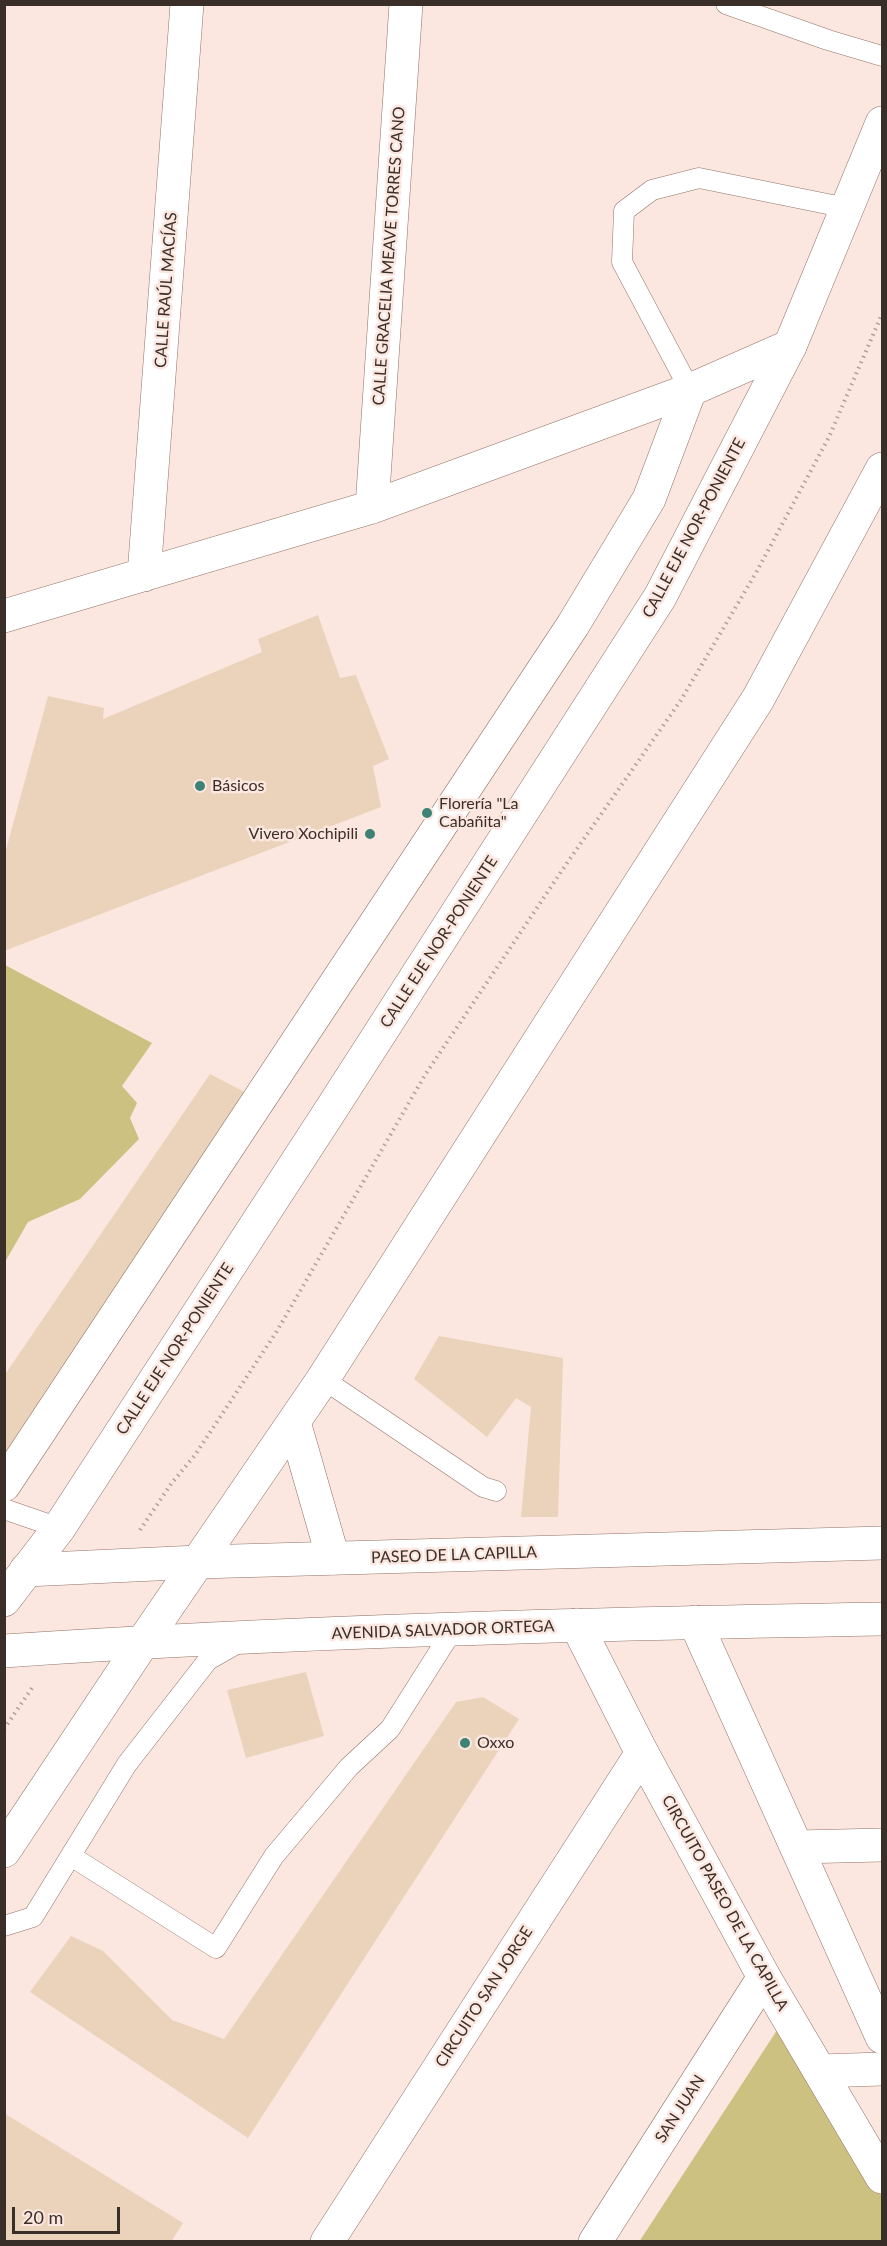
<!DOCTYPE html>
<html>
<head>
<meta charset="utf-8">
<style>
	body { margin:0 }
	#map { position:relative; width:887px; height:2246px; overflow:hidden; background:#fbe7df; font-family:Lato,sans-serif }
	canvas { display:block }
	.frame { position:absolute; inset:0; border:6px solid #3a2e28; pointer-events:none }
	.scale { position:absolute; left:12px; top:2207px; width:108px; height:27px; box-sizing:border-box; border:3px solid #3a2e28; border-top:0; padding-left:8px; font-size:18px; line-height:21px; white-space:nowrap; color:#3a2e28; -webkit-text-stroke:4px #fbe7df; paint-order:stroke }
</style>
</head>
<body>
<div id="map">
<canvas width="887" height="2246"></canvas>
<div class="frame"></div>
<div class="scale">20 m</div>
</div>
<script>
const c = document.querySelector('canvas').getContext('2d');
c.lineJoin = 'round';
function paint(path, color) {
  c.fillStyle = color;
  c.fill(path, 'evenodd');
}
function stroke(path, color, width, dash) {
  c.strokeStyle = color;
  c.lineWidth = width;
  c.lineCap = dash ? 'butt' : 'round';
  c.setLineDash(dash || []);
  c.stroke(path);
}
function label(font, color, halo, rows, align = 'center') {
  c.font = font + ' Lato,sans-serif';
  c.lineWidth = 5;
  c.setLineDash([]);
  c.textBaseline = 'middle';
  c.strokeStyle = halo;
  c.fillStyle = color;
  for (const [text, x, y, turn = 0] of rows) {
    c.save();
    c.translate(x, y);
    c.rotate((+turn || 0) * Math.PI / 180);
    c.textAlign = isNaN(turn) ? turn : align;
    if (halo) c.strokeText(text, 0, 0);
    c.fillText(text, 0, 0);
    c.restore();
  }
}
paint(new Path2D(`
	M 5,965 L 152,1043 L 122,1086 L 137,1103 L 130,1118 L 139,1139 L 80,1199 L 28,1222 L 5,1262 Z
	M 781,2024 L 882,2197 L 882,2241 L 639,2242 Z`), '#cdc181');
paint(new Path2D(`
	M 318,615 L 340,678 L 356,675 L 389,759 L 373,766 L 381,807 L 4,951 L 4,857 L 48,696 L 104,708 L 103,719 L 262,652 L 258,639 Z
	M 210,1074 L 254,1097 L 4,1463 L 4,1376 Z
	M 439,1336 L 563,1358 L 558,1517 L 521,1517 L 531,1407 L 516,1398 L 487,1437 L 414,1379 Z
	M 306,1672 L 324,1736 L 246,1758 L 227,1690 Z
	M 483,1697 L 519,1719 L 248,2138 L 30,1992 L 71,1936 L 103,1951 L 172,2020 L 224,2039 L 456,1702 Z
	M 4,2113 L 183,2223 L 171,2242 L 4,2242 Z`), '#ead3ba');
const service = new Path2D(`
	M 726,4 L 828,40 L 882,56
	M 690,390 L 622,262 L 624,211 L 652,190 L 699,178 L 847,208
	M 323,1379 L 483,1487 L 496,1491
	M 4,1509 L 59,1528
	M 71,1856 L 216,1948 L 274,1856 L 349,1767 L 390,1729 L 454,1628
	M 4,1926 L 33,1917 L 127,1764 L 208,1660 L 238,1643`);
const minor = new Path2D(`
	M 372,507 L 406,4
	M 144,575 L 187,4
	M 4,616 L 372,507 L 690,390 L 790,346
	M 4,1485 L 573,625 L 649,499 L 690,390
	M 797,1847 L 882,1845
	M 820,2071 L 882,2069
	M 327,2242 L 642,1753
	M 595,2242 L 764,1977`);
const tertiary = new Path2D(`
	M 695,1622 L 882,2037
	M 577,1625 L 642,1753 L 764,1977 L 882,2177`);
const secondary = new Path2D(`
	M 26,1570 L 198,1562 L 882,1543
	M 4,1651 C 297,1631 590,1624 882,1619`);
const primary = new Path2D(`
	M 294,1422 L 333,1558
	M 4,1600 L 59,1528 L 332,1108 L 660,597 L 790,346 L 882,123
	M 4,1851 L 143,1642 L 323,1379 L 758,699 L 882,469`);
stroke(service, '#917367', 21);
stroke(minor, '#917367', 34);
stroke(tertiary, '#917367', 34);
stroke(secondary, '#917367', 34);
stroke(primary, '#917367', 34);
stroke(new Path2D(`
	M 140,1530 L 171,1484 L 195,1455 L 277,1331 L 425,1075 L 567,863 L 681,700 L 757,571 L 829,437 L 882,314
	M 4,1729 L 34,1685`), '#b09f98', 4, [1.5, 4.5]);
stroke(service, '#fff', 20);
stroke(minor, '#fff', 33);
stroke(tertiary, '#fff', 33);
stroke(secondary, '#fff', 33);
stroke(primary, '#fff', 33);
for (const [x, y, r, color] of [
	[200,786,6,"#3e8276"],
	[427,813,6,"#3e8276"],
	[370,834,6,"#3e8276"],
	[465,1743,6,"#3e8276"]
]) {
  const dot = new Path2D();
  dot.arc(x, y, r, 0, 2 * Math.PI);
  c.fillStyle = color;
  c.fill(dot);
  stroke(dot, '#fbe7df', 2);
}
label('16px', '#3a2e28', '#fbe7df', [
	["CALLE GRACELIA MEAVE TORRES CANO",389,256,-86],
	["CALLE RAÚL MACÍAS",166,290,-86],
	["CALLE EJE NOR-PONIENTE",694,528,-62],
	["CALLE EJE NOR-PONIENTE",439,942,-57],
	["CALLE EJE NOR-PONIENTE",175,1349,-57],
	["PASEO DE LA CAPILLA",454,1555,-2],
	["AVENIDA SALVADOR ORTEGA",443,1630,-2],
	["CIRCUITO PASEO DE LA CAPILLA",725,1903,61],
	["CIRCUITO SAN JORGE",484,1997,-57],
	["SAN JUAN",680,2109,-57]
]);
label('16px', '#3a2e28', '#fbe7df', [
	["Básicos",212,786],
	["Florería \"La",439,804],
	["Cabañita\"",439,822],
	["Vivero Xochipili",358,834,"right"],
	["Oxxo",477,1743]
], 'left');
</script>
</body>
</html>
